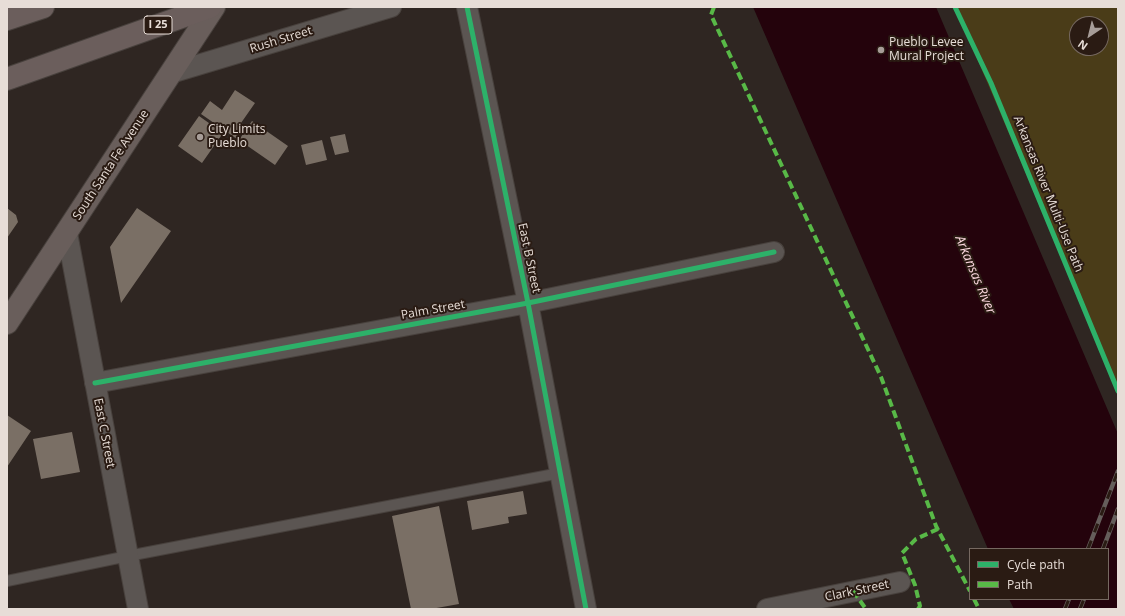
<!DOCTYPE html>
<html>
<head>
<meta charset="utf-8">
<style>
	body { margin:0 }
	#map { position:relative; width:1125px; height:616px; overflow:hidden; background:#2f2622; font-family:"Open Sans",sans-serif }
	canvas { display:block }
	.frame { position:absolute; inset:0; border:8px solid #e7ddd7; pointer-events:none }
	.legend { position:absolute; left:969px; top:548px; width:140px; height:52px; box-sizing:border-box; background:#2a1b13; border:1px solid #766961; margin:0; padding:5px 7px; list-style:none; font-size:12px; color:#e7ddd7 }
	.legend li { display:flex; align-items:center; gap:8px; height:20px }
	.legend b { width:20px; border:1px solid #766961 }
	.north { position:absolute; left:1069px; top:16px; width:40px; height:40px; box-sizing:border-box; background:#2a1b13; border:1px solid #766961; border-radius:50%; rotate:215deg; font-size:11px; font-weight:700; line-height:16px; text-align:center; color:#e7ddd7 }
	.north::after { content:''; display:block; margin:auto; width:14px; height:18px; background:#a79d98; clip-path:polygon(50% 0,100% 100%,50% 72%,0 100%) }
</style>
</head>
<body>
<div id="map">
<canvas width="1125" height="616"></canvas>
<div class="frame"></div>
<ul class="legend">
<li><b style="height:5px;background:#2db169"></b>Cycle path</li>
<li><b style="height:5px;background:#58b947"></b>Path</li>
</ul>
<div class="north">N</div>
</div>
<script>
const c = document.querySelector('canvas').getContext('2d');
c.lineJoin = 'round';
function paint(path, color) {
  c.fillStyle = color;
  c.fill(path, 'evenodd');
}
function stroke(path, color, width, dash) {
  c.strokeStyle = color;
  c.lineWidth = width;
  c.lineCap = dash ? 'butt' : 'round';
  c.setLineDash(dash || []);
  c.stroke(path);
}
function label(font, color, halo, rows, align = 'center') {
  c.font = font + ' "Open Sans",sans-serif';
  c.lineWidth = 4;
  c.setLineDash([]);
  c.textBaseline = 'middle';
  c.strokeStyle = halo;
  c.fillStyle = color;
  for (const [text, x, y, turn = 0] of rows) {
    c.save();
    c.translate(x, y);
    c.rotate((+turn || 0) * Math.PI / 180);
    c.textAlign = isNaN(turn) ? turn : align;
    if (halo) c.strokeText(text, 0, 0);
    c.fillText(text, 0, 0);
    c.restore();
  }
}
paint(new Path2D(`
	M 955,7 L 1118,7 L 1118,391 L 1096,338 ZM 1077,24 L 1101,24 L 1101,48 L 1077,48 Z`), '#4a3c18');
paint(new Path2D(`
	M 753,7 L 936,7 L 1118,434 L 1118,609 L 1014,609 L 1009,599 L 1108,599 L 1108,549 L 988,549 Z`), '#24030c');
paint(new Path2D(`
	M 235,90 L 255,103 L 241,123 L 246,126 L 237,139 L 201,114 L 210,101 L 222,110 Z
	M 199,116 L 223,133 L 202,163 L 178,146 Z
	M 252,121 L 288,146 L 275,165 L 239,140 Z
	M 345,134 L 349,152 L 335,155 L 330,137 Z
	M 322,140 L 327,160 L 306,165 L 301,145 Z
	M 7,208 L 16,215 L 18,222 L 7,238 Z
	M 137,208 L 171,231 L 121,303 L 110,247 Z
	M 7,415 L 31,431 L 7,467 Z
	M 72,432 L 80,472 L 41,479 L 33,439 Z
	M 523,491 L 527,514 L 508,517 L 509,523 L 472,530 L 467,501 Z
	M 439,506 L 459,604 L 431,609 L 411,609 L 392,516 Z`), '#7a6f65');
const service = new Path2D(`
	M 7,581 L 128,556 L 560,473`);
const minor = new Path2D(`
	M 467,7 L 528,303 L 586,609
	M 171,73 L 391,7
	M 67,233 L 138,609
	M 95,383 L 528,303 L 774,252
	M 767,609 L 900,582`);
const primary = new Path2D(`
	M 7,323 L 214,7`);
const motorway = new Path2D(`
	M 7,19 L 43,7
	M 7,79 L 210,7`);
stroke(service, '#48413d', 12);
stroke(minor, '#48413d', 22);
stroke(primary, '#48413d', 24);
stroke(motorway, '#48413d', 24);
stroke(service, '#5b5552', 10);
stroke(minor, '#5b5552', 20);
stroke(primary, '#695e5b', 22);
stroke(motorway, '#6b5e5c', 22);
const rail = new Path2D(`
	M 1088,549 L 1118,471
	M 1103,549 L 1118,509
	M 1065,609 L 1069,599
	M 1080,609 L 1084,599`);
stroke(rail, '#655e5b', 4.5);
stroke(rail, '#2a1b13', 3, [9]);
stroke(new Path2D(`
	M 714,7 L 711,15 L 881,377 L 936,526 L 970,591
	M 853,591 L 866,609
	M 974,599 L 979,609
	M 918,609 L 920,606 L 915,585 L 902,553 L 916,539 L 938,529`), '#58b947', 4, [8, 4]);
stroke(new Path2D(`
	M 467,7 L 528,303 L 586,609
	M 955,7 L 991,83 L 1118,391
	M 95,383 L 528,303 L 774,252`), '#2db169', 5);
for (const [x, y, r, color] of [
	[881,50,4,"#a79d98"],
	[200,137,4,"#a79d98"]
]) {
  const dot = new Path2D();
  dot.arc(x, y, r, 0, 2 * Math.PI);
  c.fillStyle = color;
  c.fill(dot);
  stroke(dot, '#2a1b13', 1.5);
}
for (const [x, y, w] of [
	[158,25,28]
]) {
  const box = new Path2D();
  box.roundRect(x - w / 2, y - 9, w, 18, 3);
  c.fillStyle = '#2a1b13';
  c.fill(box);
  stroke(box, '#e7ddd7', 1);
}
label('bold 11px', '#e7ddd7', null, [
	["I 25",158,25]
]);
label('12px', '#e7ddd7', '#2a1b13', [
	["Rush Street",281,40,-17],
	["South Santa Fe Avenue",111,165,-57],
	["Arkansas River Multi-Use Path",1048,194,68],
	["East B Street",529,258,78],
	["Palm Street",433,310,-10],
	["East C Street",104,433,79],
	["Clark Street",857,591,-12]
]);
label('12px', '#e7ddd7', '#2a1b13', [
	["Pueblo Levee",889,43],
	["Mural Project",889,57],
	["City Limits",208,130],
	["Pueblo",208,144]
], 'left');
label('italic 13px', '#fcd8df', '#2a1b13', [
	["Arkansas River",975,275,67]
]);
</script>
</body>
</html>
